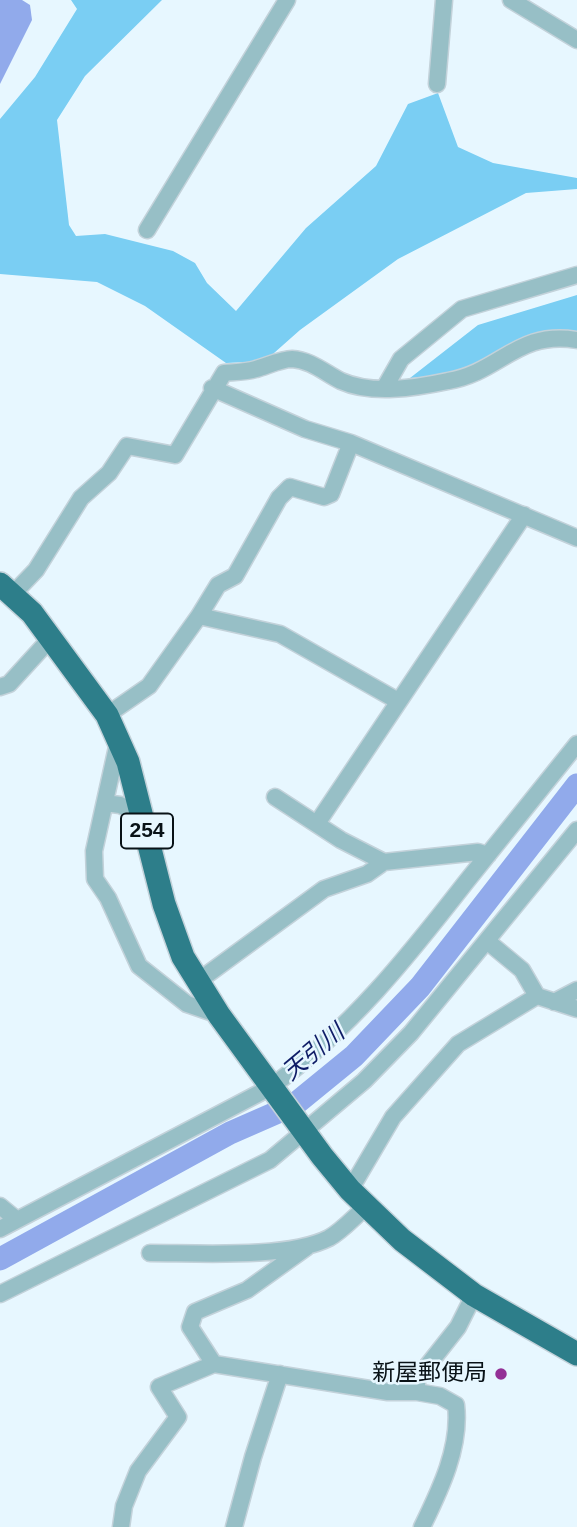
<!DOCTYPE html>
<html>
<head>
<meta charset="utf-8">
<style>
	body { margin:0 }
	canvas { display:block; background:#e7f7ff }
</style>
</head>
<body>
<canvas width="577" height="1527"></canvas>
<script>
const c = document.querySelector('canvas').getContext('2d');
c.lineJoin = 'round';
function paint(path, color) {
  c.fillStyle = color;
  c.fill(path, 'evenodd');
}
function stroke(path, color, width, dash) {
  c.strokeStyle = color;
  c.lineWidth = width;
  c.lineCap = dash ? 'butt' : 'round';
  c.setLineDash(dash || []);
  c.stroke(path);
}
function label(font, color, halo, rows, align = 'center') {
  c.font = font + ' Arial,"Noto Sans JP",sans-serif';
  c.lineWidth = 5;
  c.setLineDash([]);
  c.textBaseline = 'middle';
  c.strokeStyle = halo;
  c.fillStyle = color;
  for (const [text, x, y, turn = 0] of rows) {
    c.save();
    c.translate(x, y);
    c.rotate((+turn || 0) * Math.PI / 180);
    c.textAlign = isNaN(turn) ? turn : align;
    if (halo) c.strokeText(text, 0, 0);
    c.fillText(text, 0, 0);
    c.restore();
  }
}
paint(new Path2D(`
	M 71,0 L 162,0 L 85,76 L 57,120 L 69,225 L 76,236 L 105,234 L 173,251 L 195,263 L 207,283 L 236,311 L 306,228 L 376,166 L 408,104 L 438,93 L 458,147 L 493,163 L 577,178 L 577,189 L 526,193 L 398,259 L 300,330 L 265,361 L 226,363 L 145,306 L 97,282 L 0,274 L 0,119 L 35,77 L 77,9 Z
	M 577,295 L 577,335 C 526,326 521,343 481,365 C 460,376 433,377 410,378 L 478,325 Z`), '#7acef3');
paint(new Path2D(`
	M 0,0 L 22,0 L 30,5 L 32,20 L 0,84 Z`), '#91aaeb');
stroke(new Path2D(`
	M 0,1259 L 230,1133 L 294,1105 L 354,1056 L 420,987 L 577,785`), '#91aaeb', 23);
const minor = new Path2D(`
	M 511,0 L 577,40
	M 437,84 L 444,0
	M 147,230 L 287,0
	M 385,387 L 401,359 L 462,309 L 577,275
	M 212,388 L 305,429 L 351,443 L 577,538
	M 351,443 L 331,494 L 324,497 L 290,487 L 279,498 L 235,576 L 218,585 L 199,616 L 280,634 L 398,701
	M 13,594 L 36,570 L 81,498 L 109,473 L 127,446 L 175,455 L 224,373 C 235,372 246,372 256,369 C 267,366 281,359 292,359 C 311,360 325,373 341,381 C 372,395 415,388 448,381 C 501,372 517,330 577,340
	M 0,687 L 9,684 L 51,638
	M 107,715 L 149,686 L 199,616
	M 119,738 L 94,851 L 95,879 L 108,898 L 139,966 L 187,1004 L 219,1015
	M 275,797 L 341,840 L 384,862 L 478,852 L 488,855
	M 105,803 L 120,805 L 143,816
	M 318,822 L 524,515
	M 487,941 L 522,970 L 537,996 L 577,1009
	M 197,982 L 324,889 L 367,874 L 384,862
	M 554,1002 L 577,990
	M 350,1190 L 393,1117 L 458,1044 L 537,996
	M 0,1206 L 17,1220
	M 0,1229 L 271,1087 C 351,1028 406,959 466,882 C 503,836 540,790 577,744
	M 150,1253 C 198,1253 288,1259 329,1238 C 343,1230 355,1216 367,1206
	M 0,1294 L 270,1160 L 364,1081 L 411,1033 L 577,830
	M 214,1364 L 190,1327 L 195,1312 L 247,1290 L 307,1247
	M 121,1527 L 124,1506 L 138,1471 L 178,1417 L 159,1387 L 214,1364 L 388,1392 L 417,1392
	M 234,1527 L 253,1457 L 280,1374
	M 422,1527 C 440,1490 461,1447 456,1405 L 440,1396 L 417,1392 L 417,1379 L 458,1327 L 474,1295`);
const highway = new Path2D(`
	M 0,584 L 32,613 L 107,715 L 128,762 L 164,904 L 183,957 L 219,1015 L 322,1156 L 350,1190 L 402,1240 L 474,1295 L 577,1354`);
stroke(minor, '#c3d2da', 19);
stroke(highway, '#c3d2da', 26);
stroke(minor, '#97bfc6', 16);
stroke(highway, '#2d7e8a', 23);
for (const [x, y, r, color] of [
	[501,1374,7,"#933096"]
]) {
  const dot = new Path2D();
  dot.arc(x, y, r, 0, 2 * Math.PI);
  c.fillStyle = color;
  c.fill(dot);
  stroke(dot, '#e7f7ff', 2.5);
}
for (const [x, y, w] of [
	[147,831,52]
]) {
  const box = new Path2D();
  box.roundRect(x - w / 2, y - 17.5, w, 35, 5);
  c.fillStyle = '#e7f7ff';
  c.fill(box);
  stroke(box, '#091217', 2);
}
label('bold 21px', '#091217', null, [
	["254",147,831]
]);
label('23px', '#091217', '#e7f7ff', [
	["新屋郵便局",487,1374]
], 'right');
label('italic 24px', '#0f1d67', '#e7f7ff', [
	["天引川",314,1053,-40]
]);
</script>
</body>
</html>
